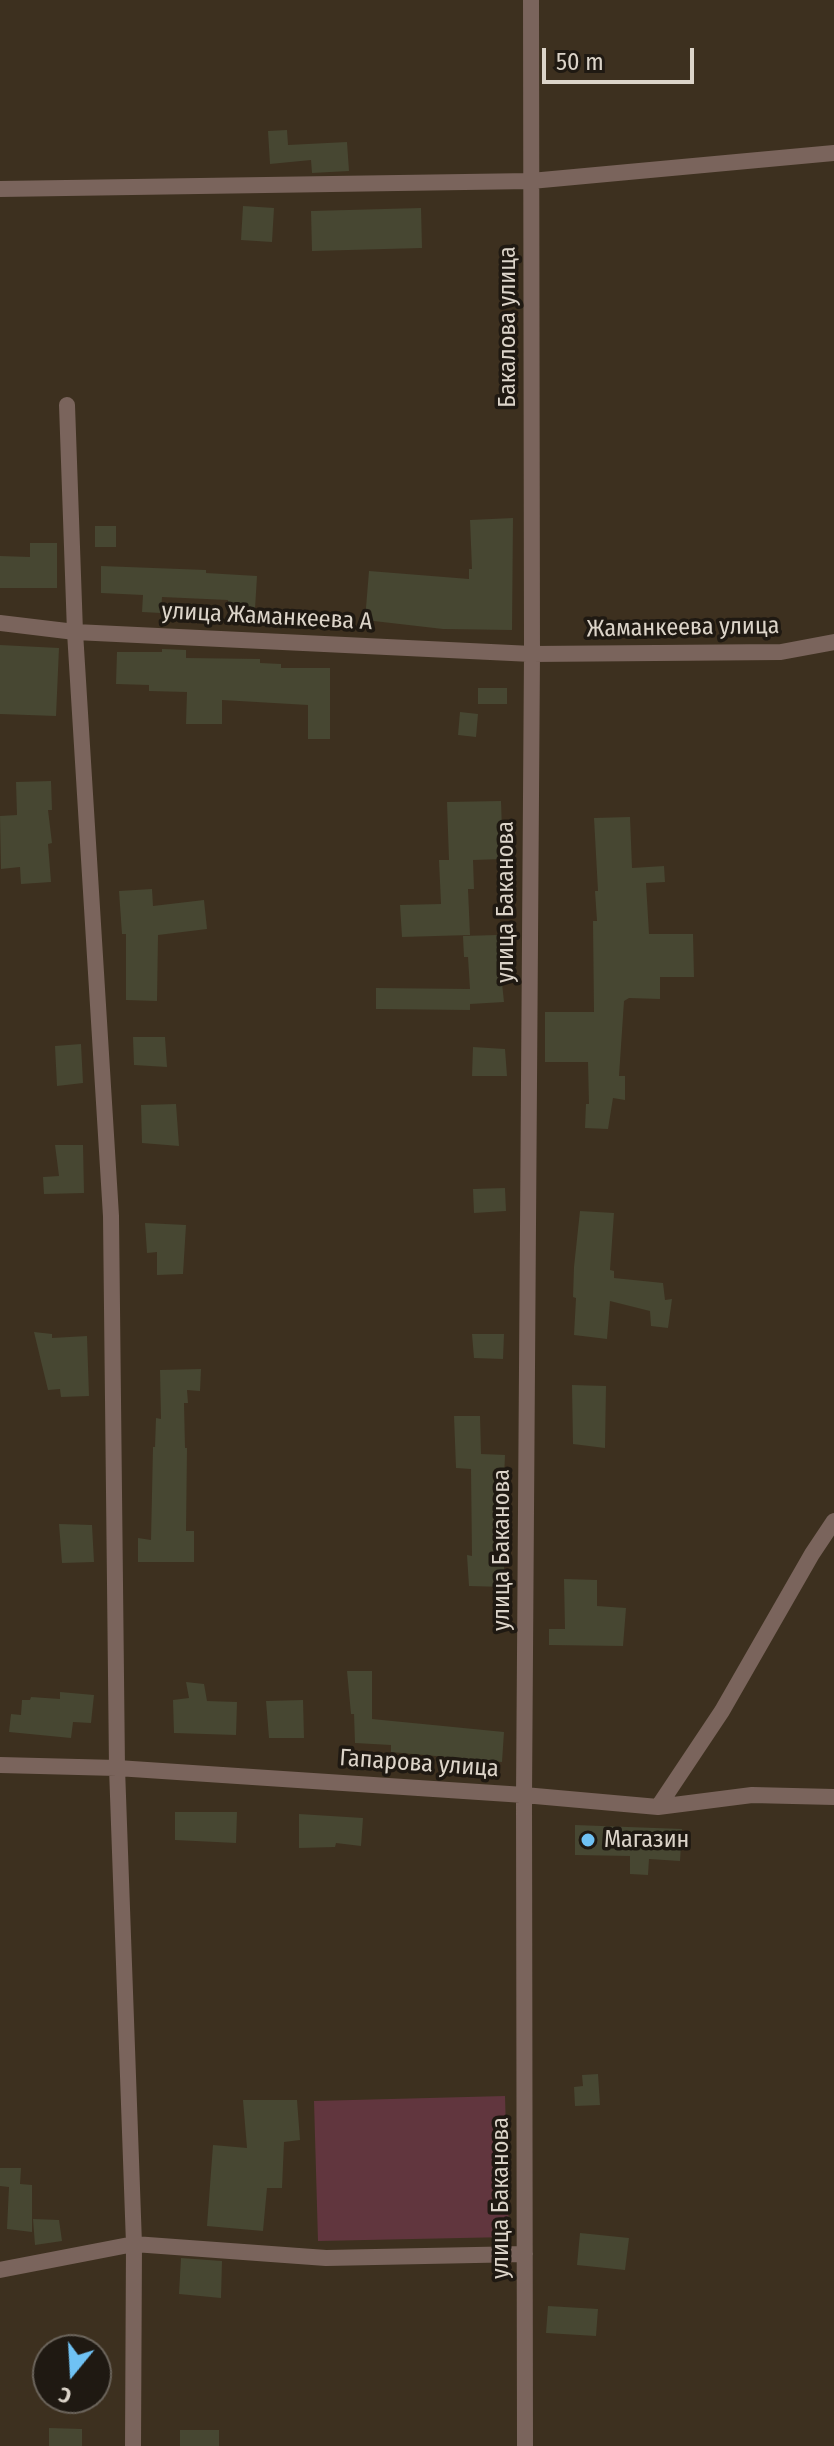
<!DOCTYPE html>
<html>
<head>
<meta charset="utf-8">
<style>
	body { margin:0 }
	#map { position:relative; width:834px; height:2446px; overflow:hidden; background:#3d301f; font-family:"Fira Sans Condensed",sans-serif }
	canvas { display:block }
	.north { position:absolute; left:32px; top:2334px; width:80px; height:80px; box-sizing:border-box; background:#1f1912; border:2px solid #6b645b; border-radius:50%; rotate:198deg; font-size:22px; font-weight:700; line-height:32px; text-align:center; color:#dcd4c9 }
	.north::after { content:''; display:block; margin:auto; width:28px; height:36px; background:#6fc2f4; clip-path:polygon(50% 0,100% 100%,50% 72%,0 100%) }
	.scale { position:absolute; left:542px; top:48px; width:152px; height:36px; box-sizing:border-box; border:4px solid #dcd4c9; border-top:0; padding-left:10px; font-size:24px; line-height:28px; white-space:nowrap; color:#dcd4c9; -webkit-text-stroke:6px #1f1912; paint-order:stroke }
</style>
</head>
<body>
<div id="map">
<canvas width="834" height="2446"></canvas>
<div class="north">С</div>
<div class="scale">50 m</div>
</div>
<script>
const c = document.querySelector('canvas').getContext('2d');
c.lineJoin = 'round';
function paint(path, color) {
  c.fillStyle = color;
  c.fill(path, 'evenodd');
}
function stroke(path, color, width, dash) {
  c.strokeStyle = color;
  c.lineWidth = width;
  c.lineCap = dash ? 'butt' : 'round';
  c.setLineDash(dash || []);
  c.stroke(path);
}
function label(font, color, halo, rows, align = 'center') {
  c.font = font + ' "Fira Sans Condensed",sans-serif';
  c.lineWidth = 7;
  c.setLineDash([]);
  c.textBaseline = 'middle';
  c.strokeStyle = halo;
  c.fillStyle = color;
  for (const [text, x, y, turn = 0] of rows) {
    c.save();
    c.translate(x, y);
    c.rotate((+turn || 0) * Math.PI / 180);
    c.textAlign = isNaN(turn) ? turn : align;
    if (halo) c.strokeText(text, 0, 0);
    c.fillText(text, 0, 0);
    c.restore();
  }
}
paint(new Path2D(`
	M 505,2096 L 509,2237 L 318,2241 L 314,2101 Z`), '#61363e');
paint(new Path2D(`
	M 287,130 L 288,145 L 347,142 L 349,171 L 312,173 L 311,160 L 270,164 L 268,131 Z
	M 243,206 L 274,208 L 272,242 L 241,240 Z
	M 421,208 L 422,248 L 312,251 L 311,211 Z
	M 513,518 L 512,630 L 443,629 L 365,620 L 369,571 L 469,579 L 469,569 L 472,569 L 470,520 Z
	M 95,526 L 116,526 L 116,547 L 95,547 Z
	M 30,543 L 57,543 L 57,588 L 0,588 L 0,556 L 30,557 Z
	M 101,566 L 206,570 L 206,573 L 257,576 L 255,609 L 228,608 L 228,600 L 162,597 L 161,613 L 142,612 L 143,595 L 101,593 Z
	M 0,645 L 59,648 L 56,716 L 0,714 Z
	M 162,649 L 186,650 L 186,658 L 260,659 L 260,663 L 281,664 L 281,668 L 330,668 L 330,739 L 308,739 L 308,705 L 222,700 L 222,724 L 186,724 L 187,692 L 149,691 L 149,685 L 116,684 L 117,652 L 162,652 Z
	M 478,688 L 507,688 L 507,704 L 478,704 Z
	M 460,712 L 478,714 L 476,737 L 458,735 Z
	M 51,781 L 52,810 L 48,810 L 52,843 L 48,844 L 51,882 L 21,884 L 20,867 L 1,869 L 0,816 L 17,815 L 16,782 Z
	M 501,801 L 503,859 L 473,860 L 474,889 L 468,889 L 470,935 L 402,937 L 400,905 L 441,904 L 439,860 L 449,860 L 447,802 Z
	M 630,817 L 632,868 L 664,866 L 665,882 L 646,883 L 649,934 L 693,934 L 694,977 L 660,977 L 660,999 L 629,998 L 624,1001 L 619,1076 L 625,1076 L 625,1100 L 613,1098 L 608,1129 L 585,1128 L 586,1104 L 589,1104 L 588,1062 L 545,1062 L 545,1012 L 594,1012 L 593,921 L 597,921 L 595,891 L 598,891 L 594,818 Z
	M 152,889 L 153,906 L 204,900 L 207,929 L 158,935 L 157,1001 L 126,1000 L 126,934 L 122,934 L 119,891 Z
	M 497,935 L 504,1002 L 470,1004 L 470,1010 L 376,1009 L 376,988 L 470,989 L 468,957 L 464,957 L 463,936 Z
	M 133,1037 L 165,1037 L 167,1067 L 134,1065 Z
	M 81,1044 L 83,1083 L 57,1086 L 55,1046 Z
	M 473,1047 L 505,1049 L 507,1076 L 472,1076 Z
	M 176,1104 L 179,1146 L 142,1143 L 141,1105 Z
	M 55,1145 L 83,1145 L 84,1193 L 44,1194 L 43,1177 L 59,1176 Z
	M 505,1188 L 506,1211 L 474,1213 L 473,1189 Z
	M 580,1211 L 614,1213 L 610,1270 L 614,1271 L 614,1278 L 663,1283 L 665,1300 L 672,1299 L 668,1328 L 651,1326 L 650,1311 L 610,1301 L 607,1339 L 574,1335 L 576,1298 L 573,1297 L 574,1267 Z
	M 145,1223 L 186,1225 L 183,1274 L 157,1275 L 157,1252 L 147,1253 Z
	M 34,1332 L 52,1334 L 52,1338 L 87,1336 L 89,1396 L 61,1397 L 60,1389 L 48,1390 Z
	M 472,1334 L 504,1334 L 503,1359 L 474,1358 Z
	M 201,1369 L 200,1391 L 187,1390 L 188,1403 L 184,1403 L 185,1448 L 187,1448 L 186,1531 L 194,1531 L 194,1562 L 138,1562 L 138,1538 L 151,1540 L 153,1447 L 155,1447 L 156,1418 L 161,1419 L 160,1370 Z
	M 572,1385 L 606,1386 L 605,1448 L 573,1444 Z
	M 454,1416 L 480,1416 L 481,1454 L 505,1455 L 503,1502 L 509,1503 L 508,1520 L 500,1521 L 501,1557 L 504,1558 L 504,1587 L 469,1586 L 467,1555 L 472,1556 L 471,1469 L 456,1468 Z
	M 59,1524 L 92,1525 L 94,1562 L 62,1563 Z
	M 564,1579 L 597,1580 L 597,1606 L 626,1608 L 623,1646 L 549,1645 L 549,1629 L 565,1629 Z
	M 347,1671 L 372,1671 L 372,1719 L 504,1732 L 502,1762 L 391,1752 L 391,1745 L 355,1743 L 354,1714 L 351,1714 Z
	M 186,1682 L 204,1684 L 207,1701 L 237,1702 L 236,1735 L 174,1733 L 173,1700 L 189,1698 Z
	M 60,1692 L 94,1695 L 91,1723 L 73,1722 L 71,1738 L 9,1732 L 11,1714 L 21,1715 L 22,1700 L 30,1700 L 31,1697 L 60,1699 Z
	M 303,1700 L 304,1738 L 269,1738 L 266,1701 Z
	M 175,1812 L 237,1812 L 236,1843 L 175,1840 Z
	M 299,1814 L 363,1818 L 361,1846 L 336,1843 L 335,1847 L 299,1848 Z
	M 575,1825 L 682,1829 L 680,1861 L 649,1859 L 648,1875 L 630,1874 L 630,1856 L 575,1855 Z
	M 598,2074 L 600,2105 L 575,2106 L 574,2087 L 583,2086 L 582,2075 Z
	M 243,2100 L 297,2100 L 300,2140 L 284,2142 L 282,2188 L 267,2188 L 263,2231 L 207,2226 L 213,2145 L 247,2148 Z
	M 0,2168 L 21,2168 L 20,2184 L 32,2185 L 32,2232 L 7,2229 L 9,2187 L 0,2186 Z
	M 33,2219 L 59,2220 L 62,2241 L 35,2245 Z
	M 580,2233 L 629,2238 L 625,2270 L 577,2265 Z
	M 181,2258 L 222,2261 L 221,2298 L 179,2294 Z
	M 548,2306 L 598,2309 L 596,2336 L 546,2333 Z
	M 49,2428 L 82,2429 L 82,2446 L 49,2446 Z
	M 180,2430 L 219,2430 L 219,2446 L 180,2446 Z`), '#474732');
stroke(new Path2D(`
	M 0,189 L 531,181 L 834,153
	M 67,405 L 75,632 L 111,1216 L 117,1768 L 134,2244 L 133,2446
	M 0,623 L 75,632 L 532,654 L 781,652 L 834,642
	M 0,1765 L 117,1768 L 524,1795 L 658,1807 L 752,1795 L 834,1797
	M 658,1807 L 722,1711 L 812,1554 L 834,1521
	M 0,2270 L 134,2244 L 326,2258 L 525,2254
	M 525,2446 L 524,1795 L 532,654 L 531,0`), '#7a645c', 16);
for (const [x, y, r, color] of [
	[588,1840,8,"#6fc2f4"]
]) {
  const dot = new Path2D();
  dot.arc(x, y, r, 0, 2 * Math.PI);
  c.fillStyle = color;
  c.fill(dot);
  stroke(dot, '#1f1912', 3);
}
label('24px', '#dcd4c9', '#1f1912', [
	["Бакалова улица",508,327,-90],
	["улица Жаманкеева А",267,617,3],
	["Жаманкеева улица",683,628,-1],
	["улица Баканова",506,902,-90],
	["улица Баканова",502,1550,-90],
	["Гапарова улица",419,1764,4],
	["улица Баканова",501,2198,-90]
]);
label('24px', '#dcd4c9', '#1f1912', [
	["Магазин",604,1840]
], 'left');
</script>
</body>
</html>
